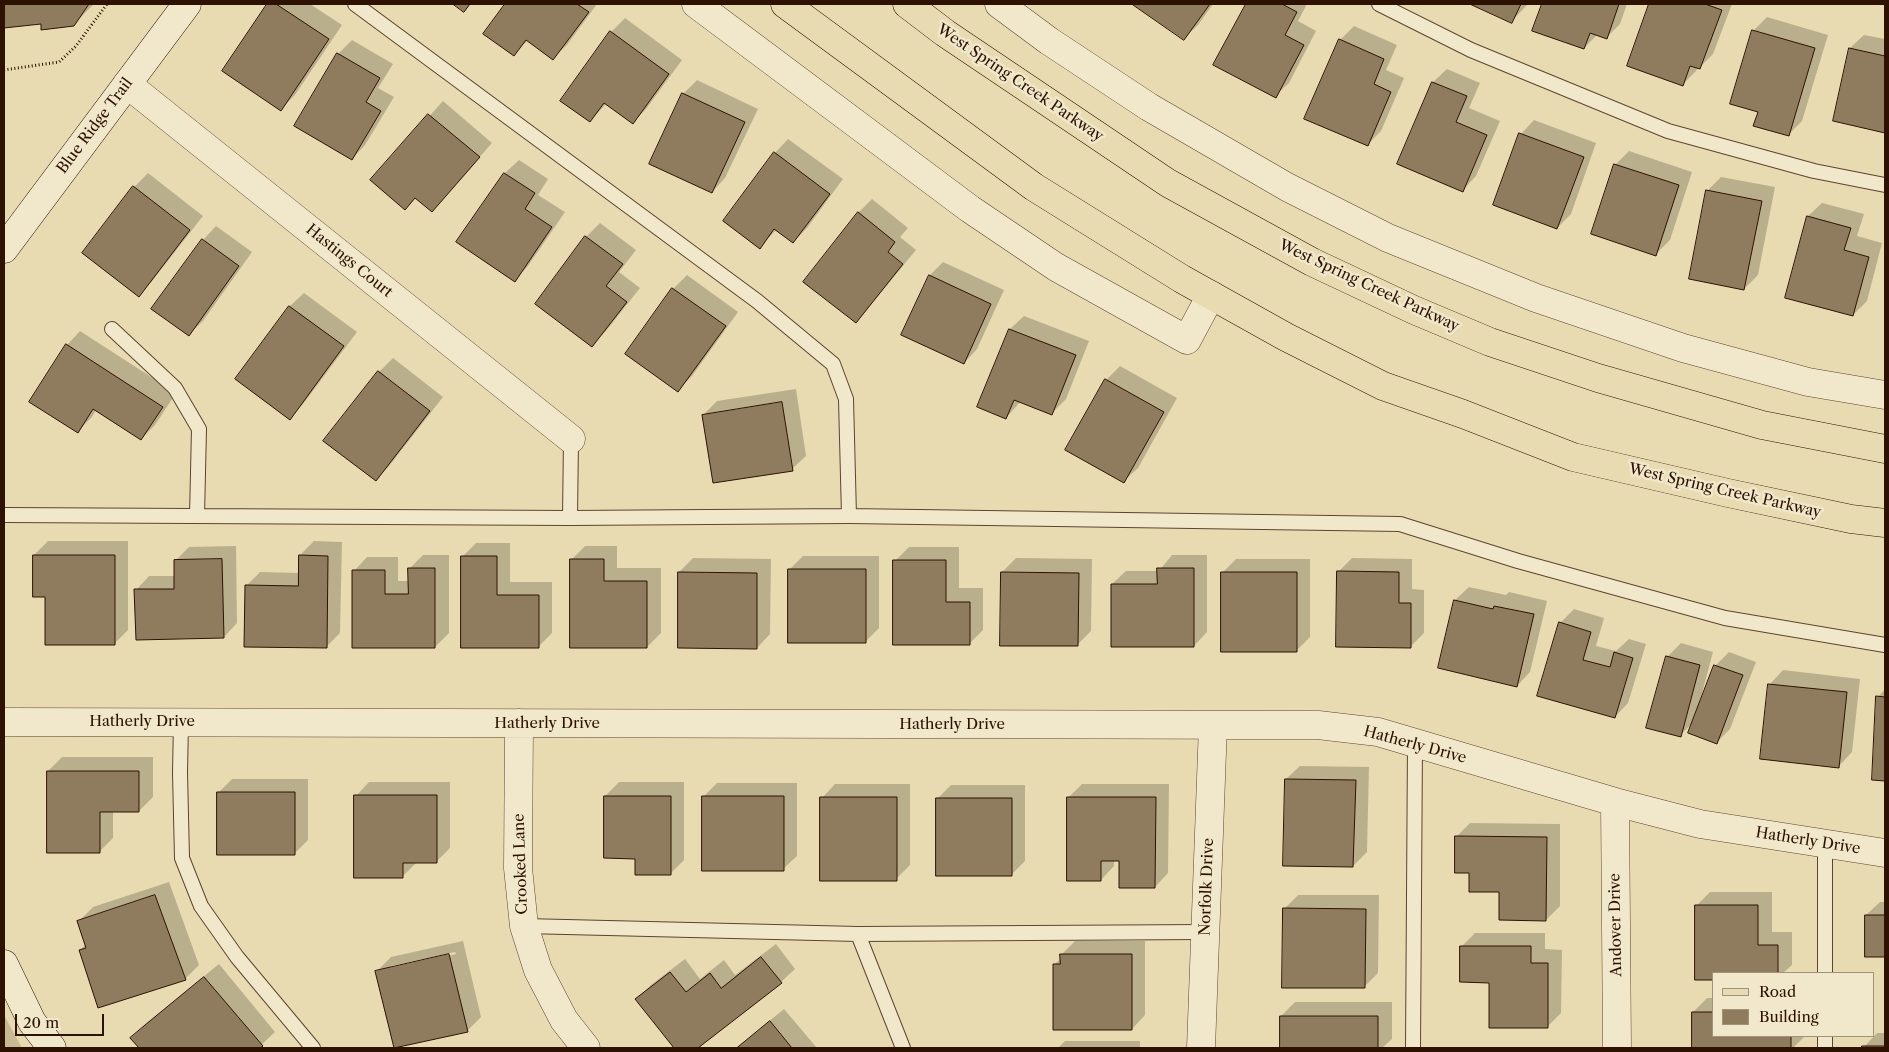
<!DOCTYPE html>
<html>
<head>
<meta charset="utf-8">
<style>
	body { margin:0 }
	#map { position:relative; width:1889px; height:1052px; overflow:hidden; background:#e9dbb1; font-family:"Libre Caslon Text",serif }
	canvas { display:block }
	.frame { position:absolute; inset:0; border:5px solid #2d1202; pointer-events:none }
	.legend { position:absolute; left:1712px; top:972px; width:162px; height:65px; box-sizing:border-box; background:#f1e8cc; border:1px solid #a3927b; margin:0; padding:6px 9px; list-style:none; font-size:15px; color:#2d1202 }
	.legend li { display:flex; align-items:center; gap:10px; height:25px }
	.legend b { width:25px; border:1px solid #a3927b }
	.scale { position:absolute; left:15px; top:1014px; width:89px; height:22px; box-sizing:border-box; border:2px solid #2d1202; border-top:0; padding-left:6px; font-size:15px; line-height:18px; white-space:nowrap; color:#2d1202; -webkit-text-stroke:4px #f1e8cc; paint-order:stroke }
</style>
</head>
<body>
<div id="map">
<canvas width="1889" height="1052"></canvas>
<div class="frame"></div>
<ul class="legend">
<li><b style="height:6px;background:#e9dbb1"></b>Road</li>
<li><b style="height:14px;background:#8f7b5d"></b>Building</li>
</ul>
<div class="scale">20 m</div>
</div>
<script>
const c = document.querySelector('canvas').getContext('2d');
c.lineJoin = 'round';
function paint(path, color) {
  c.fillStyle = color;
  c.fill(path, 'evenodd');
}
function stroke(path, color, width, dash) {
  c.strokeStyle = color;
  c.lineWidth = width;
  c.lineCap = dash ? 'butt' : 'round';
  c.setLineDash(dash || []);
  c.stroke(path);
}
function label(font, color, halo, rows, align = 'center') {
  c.font = font + ' "Libre Caslon Text",serif';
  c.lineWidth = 5;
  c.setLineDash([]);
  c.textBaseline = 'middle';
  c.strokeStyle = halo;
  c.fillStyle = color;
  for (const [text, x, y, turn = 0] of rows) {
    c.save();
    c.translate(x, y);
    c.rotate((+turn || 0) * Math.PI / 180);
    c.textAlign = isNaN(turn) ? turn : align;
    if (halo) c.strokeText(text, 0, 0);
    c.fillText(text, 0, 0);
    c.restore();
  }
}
paint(new Path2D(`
	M 4,1015 L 22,1048 L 4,1048 Z`), '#c9b993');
paint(new Path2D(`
	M 4,4 L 94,4 L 73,25 L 42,23 L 4,27 Z
	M 269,4 L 310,4 L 342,25 L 295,95 L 281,109 L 224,71 Z
	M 507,4 L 597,4 L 567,45 L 553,58 L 528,40 L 514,54 L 485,33 Z
	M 1134,4 L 1213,4 L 1198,25 L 1184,38 Z
	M 1247,4 L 1307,4 L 1298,21 L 1316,31 L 1289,83 L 1275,96 L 1215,64 Z
	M 1473,4 L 1528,4 L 1512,21 Z
	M 1543,4 L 1627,4 L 1620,24 L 1606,38 L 1598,34 L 1584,48 L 1534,30 Z
	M 1651,4 L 1732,4 L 1713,54 L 1699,68 L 1698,67 L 1696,71 L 1682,85 L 1628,65 Z
	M 1767,17 L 1828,35 L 1802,121 L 1788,135 L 1759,111 L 1753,31 Z
	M 625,18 L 682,60 L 646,109 L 632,123 L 606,104 L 590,121 L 611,32 Z
	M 1354,26 L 1397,45 L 1386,70 L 1404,78 L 1381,131 L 1367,145 L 1340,40 Z
	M 1864,35 L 1885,39 L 1885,132 L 1834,121 L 1850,48 Z
	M 352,40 L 393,64 L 378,88 L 394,97 L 365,145 L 352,159 L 295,126 L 338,54 Z
	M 1447,69 L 1480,83 L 1469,108 L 1500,121 L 1476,176 L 1463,190 L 1399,164 L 1433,82 Z
	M 697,80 L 758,109 L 725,178 L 712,192 L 683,94 Z
	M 443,101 L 492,143 L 432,211 L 416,197 L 405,208 L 372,180 Z
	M 1534,120 L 1596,143 L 1571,214 L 1557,228 L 1521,134 Z
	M 788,139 L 843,179 L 807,228 L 793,242 L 776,230 L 760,247 L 775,153 Z
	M 1629,151 L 1692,172 L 1670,240 L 1656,254 L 1615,165 Z
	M 519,160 L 548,179 L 538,195 L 565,212 L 528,266 L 515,280 L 458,242 L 505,173 Z
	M 148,173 L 203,216 L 152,281 L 138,295 L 134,187 Z
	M 1721,177 L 1775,187 L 1758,275 L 1744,289 L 1707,191 Z
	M 872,199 L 908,228 L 900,237 L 916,250 L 869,307 L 856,321 L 858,213 Z
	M 1822,203 L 1864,214 L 1857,236 L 1882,243 L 1867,301 L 1853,315 L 1808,216 Z
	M 600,223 L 636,250 L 619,272 L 640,288 L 606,331 L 592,345 L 536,303 L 586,237 Z
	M 216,226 L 252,252 L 203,321 L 189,334 L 203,240 Z
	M 943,262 L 1004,290 L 977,349 L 964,363 L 930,275 Z
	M 687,275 L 738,312 L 692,376 L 678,390 L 627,353 L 673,289 Z
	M 304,293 L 357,332 L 303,404 L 290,418 L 237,379 L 290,306 Z
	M 1024,316 L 1089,341 L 1066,399 L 1052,413 L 1021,401 L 1006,418 L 1010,329 Z
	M 80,331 L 176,393 L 155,425 L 141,439 L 96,410 L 92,417 L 78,431 L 67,345 Z
	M 393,358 L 443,397 L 389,466 L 376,479 L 379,372 Z
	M 1120,366 L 1177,398 L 1138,468 L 1124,481 L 1106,380 Z
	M 796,389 L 806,456 L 792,469 L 703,415 L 717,401 Z
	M 48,541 L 128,541 L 128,630 L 114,644 L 46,596 L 34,555 Z
	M 314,541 L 342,542 L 340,633 L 326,647 L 246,586 L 260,572 L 300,573 L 300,555 Z
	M 476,543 L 510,543 L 510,582 L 552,582 L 552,633 L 538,647 L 462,557 Z
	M 236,546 L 237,623 L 224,637 L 136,590 L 149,576 L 176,576 L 175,561 L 189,547 Z
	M 585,546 L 617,546 L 617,568 L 661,568 L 661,633 L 647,647 L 571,560 Z
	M 909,547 L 959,547 L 959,588 L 983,588 L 983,630 L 969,644 L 895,561 Z
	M 423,555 L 449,555 L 449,633 L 435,647 L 354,571 L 367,557 L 398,557 L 398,581 L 409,581 L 409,569 Z
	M 1172,555 L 1207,555 L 1207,632 L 1194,646 L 1112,584 L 1126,571 L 1159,571 Z
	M 803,556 L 879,556 L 879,628 L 865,642 L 789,570 Z
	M 693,558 L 771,559 L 770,634 L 757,648 L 679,572 Z
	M 1016,558 L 1092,559 L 1091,631 L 1077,645 L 1002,572 Z
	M 1352,558 L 1412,559 L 1412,589 L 1424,590 L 1424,633 L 1410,647 L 1338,572 Z
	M 1236,559 L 1310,559 L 1310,637 L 1297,650 L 1222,573 Z
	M 1469,587 L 1506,595 L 1509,592 L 1547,601 L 1530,672 L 1517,686 L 1455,600 Z
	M 1574,609 L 1604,618 L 1596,646 L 1616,651 L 1629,639 L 1646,644 L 1628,703 L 1615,717 L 1560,623 Z
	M 1681,643 L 1713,652 L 1700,701 L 1701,702 L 1715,666 L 1729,652 L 1756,662 L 1730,729 L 1716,743 L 1694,722 L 1680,735 L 1667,657 Z
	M 1783,670 L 1860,679 L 1852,752 L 1839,766 L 1770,684 Z
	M 1885,689 L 1885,779 L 1873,779 L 1878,697 Z
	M 62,757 L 153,757 L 153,797 L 139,811 L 113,811 L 113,838 L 99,852 L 48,771 Z
	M 1300,766 L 1369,767 L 1367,852 L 1353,866 L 1286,779 Z
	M 232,779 L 308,779 L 308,840 L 294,854 L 218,793 Z
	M 369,782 L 450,782 L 450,848 L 436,862 L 416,863 L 403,876 L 356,796 Z
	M 619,782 L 684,782 L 684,860 L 670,874 L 637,858 L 605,796 Z
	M 717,783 L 797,783 L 797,856 L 783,869 L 703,797 Z
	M 835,784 L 910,784 L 910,865 L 896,879 L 822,798 Z
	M 1082,784 L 1169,784 L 1168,873 L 1155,887 L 1120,860 L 1114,860 L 1114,866 L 1101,880 L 1068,798 Z
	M 951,785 L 1025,785 L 1025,861 L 1012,874 L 937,799 Z
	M 1470,823 L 1560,824 L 1560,906 L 1546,920 L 1470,872 L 1456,837 Z
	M 169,882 L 199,965 L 185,979 L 80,950 L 86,944 L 79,921 L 93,907 Z
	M 1710,892 L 1772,892 L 1772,932 L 1792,932 L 1792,965 L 1783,973 L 1713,973 L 1696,906 Z
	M 1298,895 L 1379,895 L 1378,973 L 1364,987 L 1284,909 Z
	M 1880,902 L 1885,902 L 1885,955 L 1866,955 L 1866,915 Z
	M 1475,933 L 1545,933 L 1545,949 L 1562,950 L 1561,1013 L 1547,1027 L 1491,981 L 1461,947 Z
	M 463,941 L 481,1017 L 467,1031 L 377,971 L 391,957 ZM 455,952 L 456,954 L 391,969 L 391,966 Z
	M 1075,941 L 1145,941 L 1145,1015 L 1132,1029 L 1054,965 L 1061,958 L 1061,955 Z
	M 776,944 L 795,969 L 781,982 L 696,1048 L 676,1048 L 637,999 L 651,985 L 685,959 L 700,979 L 724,960 L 735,975 Z
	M 219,964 L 275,1032 L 258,1048 L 140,1048 L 132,1038 L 145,1024 Z
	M 1707,998 L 1713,998 L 1713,1036 L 1804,1036 L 1804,1037 L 1793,1048 L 1693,1048 L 1693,1012 Z
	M 1295,1002 L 1392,1002 L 1392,1039 L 1382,1048 L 1281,1048 L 1281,1016 Z
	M 784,1009 L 817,1048 L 736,1048 Z
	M 1877,1033 L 1885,1033 L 1885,1048 L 1863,1048 Z
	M 1065,1041 L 1140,1041 L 1140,1048 L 1058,1048 Z`), '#0003');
const building = new Path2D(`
	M 4,4 L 89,4 L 74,26 L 41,30 L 41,24 L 4,28 Z
	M 267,4 L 276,4 L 329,39 L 281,111 L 222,71 Z
	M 453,4 L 470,4 L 464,12 Z
	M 505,4 L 577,4 L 589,12 L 553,60 L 526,40 L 514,56 L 483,34 Z
	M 1132,4 L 1210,4 L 1184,40 Z
	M 1246,4 L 1282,4 L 1297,12 L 1285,35 L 1304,45 L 1276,98 L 1213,65 Z
	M 1470,4 L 1521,4 L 1512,23 Z
	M 1542,4 L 1619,4 L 1607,39 L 1590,33 L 1584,49 L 1532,31 Z
	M 1649,4 L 1705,4 L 1722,10 L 1700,69 L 1690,66 L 1683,86 L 1627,66 Z
	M 1752,30 L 1815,48 L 1789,136 L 1753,126 L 1758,112 L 1730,104 Z
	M 610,31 L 669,74 L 633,124 L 604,103 L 590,122 L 560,101 Z
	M 1339,39 L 1384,59 L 1374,84 L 1391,92 L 1368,146 L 1304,119 Z
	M 1849,48 L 1885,56 L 1885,133 L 1833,121 Z
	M 337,53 L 380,78 L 366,102 L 381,111 L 352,160 L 294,126 Z
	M 1432,82 L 1467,96 L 1456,122 L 1487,135 L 1463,192 L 1397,164 Z
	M 682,93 L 745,122 L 712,193 L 649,164 Z
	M 428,114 L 480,157 L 432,212 L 415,198 L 405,210 L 370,180 Z
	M 1519,133 L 1584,157 L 1557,229 L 1493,205 Z
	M 774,152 L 830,194 L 793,243 L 774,229 L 760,249 L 723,221 Z
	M 1614,164 L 1679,185 L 1656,256 L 1591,234 Z
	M 504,173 L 535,193 L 525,209 L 552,227 L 515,282 L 456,242 Z
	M 133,186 L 190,230 L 139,297 L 82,253 Z
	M 1706,190 L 1762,201 L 1744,290 L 1689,279 Z
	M 858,212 L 895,242 L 888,252 L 903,264 L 856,323 L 803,282 Z
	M 1807,216 L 1851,228 L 1844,250 L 1869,257 L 1853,316 L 1785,298 Z
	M 585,236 L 623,264 L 606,286 L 627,302 L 592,347 L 535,304 Z
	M 202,239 L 239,266 L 189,336 L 151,309 Z
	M 929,275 L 991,304 L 964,364 L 901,335 Z
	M 672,288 L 726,326 L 678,392 L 625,354 Z
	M 289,306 L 344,346 L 290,420 L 235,379 Z
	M 1009,329 L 1076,355 L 1052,415 L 1014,400 L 1006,419 L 977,407 Z
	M 66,344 L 163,407 L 141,440 L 93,409 L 78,433 L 29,402 Z
	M 378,371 L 430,411 L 376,481 L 323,441 Z
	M 1105,379 L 1164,412 L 1124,483 L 1065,450 Z
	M 782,402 L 793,471 L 713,483 L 702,415 Z
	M 33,555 L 115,555 L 115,645 L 45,645 L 45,597 L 33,597 Z
	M 299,555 L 328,556 L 327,648 L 244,647 L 245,585 L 298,586 Z
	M 461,556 L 497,556 L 497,595 L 539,595 L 539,648 L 461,648 Z
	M 222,559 L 224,638 L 136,640 L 134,589 L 174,589 L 174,560 Z
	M 570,559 L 604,559 L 604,581 L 647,581 L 647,648 L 570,648 Z
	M 893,560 L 946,560 L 946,602 L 970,602 L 970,645 L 893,645 Z
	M 408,568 L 435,568 L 435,648 L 352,648 L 352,570 L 385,570 L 385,594 L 408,594 Z
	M 1157,568 L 1194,568 L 1194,647 L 1111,647 L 1111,584 L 1157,584 Z
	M 788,569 L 866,569 L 866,643 L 788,643 Z
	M 1337,571 L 1399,572 L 1399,603 L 1411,603 L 1411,648 L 1336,647 Z
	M 678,572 L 757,573 L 757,649 L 678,648 Z
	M 1001,572 L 1079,573 L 1078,646 L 1000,646 Z
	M 1221,572 L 1297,572 L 1297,652 L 1221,652 Z
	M 1454,600 L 1493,609 L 1494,606 L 1534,614 L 1517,687 L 1438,668 Z
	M 1559,622 L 1591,632 L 1583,660 L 1610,667 L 1614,652 L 1633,658 L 1615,718 L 1537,696 Z
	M 1666,656 L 1700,665 L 1681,737 L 1646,728 Z
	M 1714,665 L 1743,675 L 1717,744 L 1688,733 Z
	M 1768,684 L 1847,692 L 1839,768 L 1760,759 Z
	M 1876,696 L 1885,697 L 1885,781 L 1872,780 Z
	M 47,771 L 139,771 L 139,812 L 100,812 L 100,853 L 47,853 Z
	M 1285,779 L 1356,780 L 1353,867 L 1283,866 Z
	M 217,792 L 295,792 L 295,855 L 217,855 Z
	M 354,795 L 437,795 L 437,863 L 403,863 L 403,878 L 354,878 Z
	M 604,796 L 671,796 L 671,875 L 635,875 L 635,859 L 604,858 Z
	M 702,796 L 784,796 L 784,871 L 702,871 Z
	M 820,797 L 897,797 L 897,881 L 820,881 Z
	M 1067,797 L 1156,797 L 1155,888 L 1119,888 L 1119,861 L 1101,861 L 1101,881 L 1067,881 Z
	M 936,798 L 1012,798 L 1012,876 L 936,876 Z
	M 1455,836 L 1547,837 L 1546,921 L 1499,920 L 1499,892 L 1469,892 L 1469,873 L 1455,873 Z
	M 155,895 L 186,980 L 98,1008 L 79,950 L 86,948 L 77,921 Z
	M 1695,905 L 1758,905 L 1758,945 L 1778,945 L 1778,973 L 1713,973 L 1713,980 L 1695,980 Z
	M 1283,908 L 1366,909 L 1365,988 L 1282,988 Z
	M 1865,915 L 1885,915 L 1885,996 L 1885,957 L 1865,957 Z
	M 1460,946 L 1531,946 L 1531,963 L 1548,963 L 1548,1028 L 1489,1028 L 1489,983 L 1460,982 Z
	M 449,954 L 468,1032 L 394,1048 L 375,971 Z
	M 1060,954 L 1132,954 L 1132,1030 L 1053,1030 L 1053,964 L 1060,964 Z
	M 761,957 L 782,983 L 698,1048 L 674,1048 L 635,999 L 670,972 L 686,992 L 710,973 L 721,988 Z
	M 204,977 L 263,1046 L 260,1048 L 139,1048 L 130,1038 Z
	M 1692,1012 L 1713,1012 L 1713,1036 L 1791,1036 L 1791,1048 L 1692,1048 Z
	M 1280,1016 L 1378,1016 L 1378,1048 L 1280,1048 Z
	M 770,1021 L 792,1048 L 737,1048 Z
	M 1862,1046 L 1885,1046 L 1885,1048 L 1862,1048 Z`);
paint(building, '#8f7b5d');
stroke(building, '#2d1202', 1);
const lane = new Path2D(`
	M 355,4 L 757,301 L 833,364 L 846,399 L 849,516
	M 1379,4 L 1471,50 L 1668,131 L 1814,171 L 1885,185
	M 112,329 L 175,388 L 199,429 L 197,516
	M 4,515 L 570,518 L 849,516 L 1400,524 L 1518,561 L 1725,618 L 1885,645
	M 570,518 L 571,439
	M 181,722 L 180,773 L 182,858 L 201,906 L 237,957 L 313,1048
	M 524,926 L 858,934 L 1205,932
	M 858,934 L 903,1048
	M 1825,973 L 1825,843
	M 1413,1048 L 1415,743
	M 1825,1048 L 1825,1036`);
const street = new Path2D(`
	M 696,4 L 970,209 L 1056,267 L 1187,340 L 1211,295
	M 999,4 L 1049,41 L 1149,107 L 1287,187 L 1388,238 L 1536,298 L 1683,348 L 1808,382 L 1885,395
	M 127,84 L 571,439
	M 4,722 L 1318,725 L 1378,732 L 1615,802 L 1700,824 L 1885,853
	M 519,723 L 518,868 L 524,926 L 538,970 L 564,1020 L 586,1048
	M 1615,802 L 1617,1048
	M 1201,1048 L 1213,725`);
const secondary = new Path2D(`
	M 4,249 L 187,4
	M 4,964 L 32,1022 L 52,1048`);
const primary = new Path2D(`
	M 785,4 L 1034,187 L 1182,279 L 1286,337 L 1383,386 L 1463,414 L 1573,457 L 1728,493 L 1851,519 L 1885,523
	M 907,4 L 945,33 L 1168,183 L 1312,262 L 1414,310 L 1490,342 L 1598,378 L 1762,425 L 1885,449`);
stroke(lane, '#5c442e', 16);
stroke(street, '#5c442e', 29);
stroke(secondary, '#2d1202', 29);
stroke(primary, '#2d1202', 29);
stroke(new Path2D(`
	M 4,70 L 59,62 L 76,46 L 107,4`), '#2d1202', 3, [1, 2.5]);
stroke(lane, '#f1e8cc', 14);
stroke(street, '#f1e8cc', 28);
stroke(secondary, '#f1e8cc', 28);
stroke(primary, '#e9dbb1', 28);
label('15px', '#2d1202', '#f1e8cc', [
	["West Spring Creek Parkway",1020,83,34],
	["Blue Ridge Trail",95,126,-53],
	["Hastings Court",349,261,39],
	["West Spring Creek Parkway",1369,286,25],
	["West Spring Creek Parkway",1725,491,13],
	["Hatherly Drive",142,722],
	["Hatherly Drive",547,724],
	["Hatherly Drive",952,725],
	["Hatherly Drive",1415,745,15],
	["Hatherly Drive",1808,841,9],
	["Crooked Lane",521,864,-92],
	["Norfolk Drive",1207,887,-88],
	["Andover Drive",1616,925,-91]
]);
</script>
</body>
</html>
